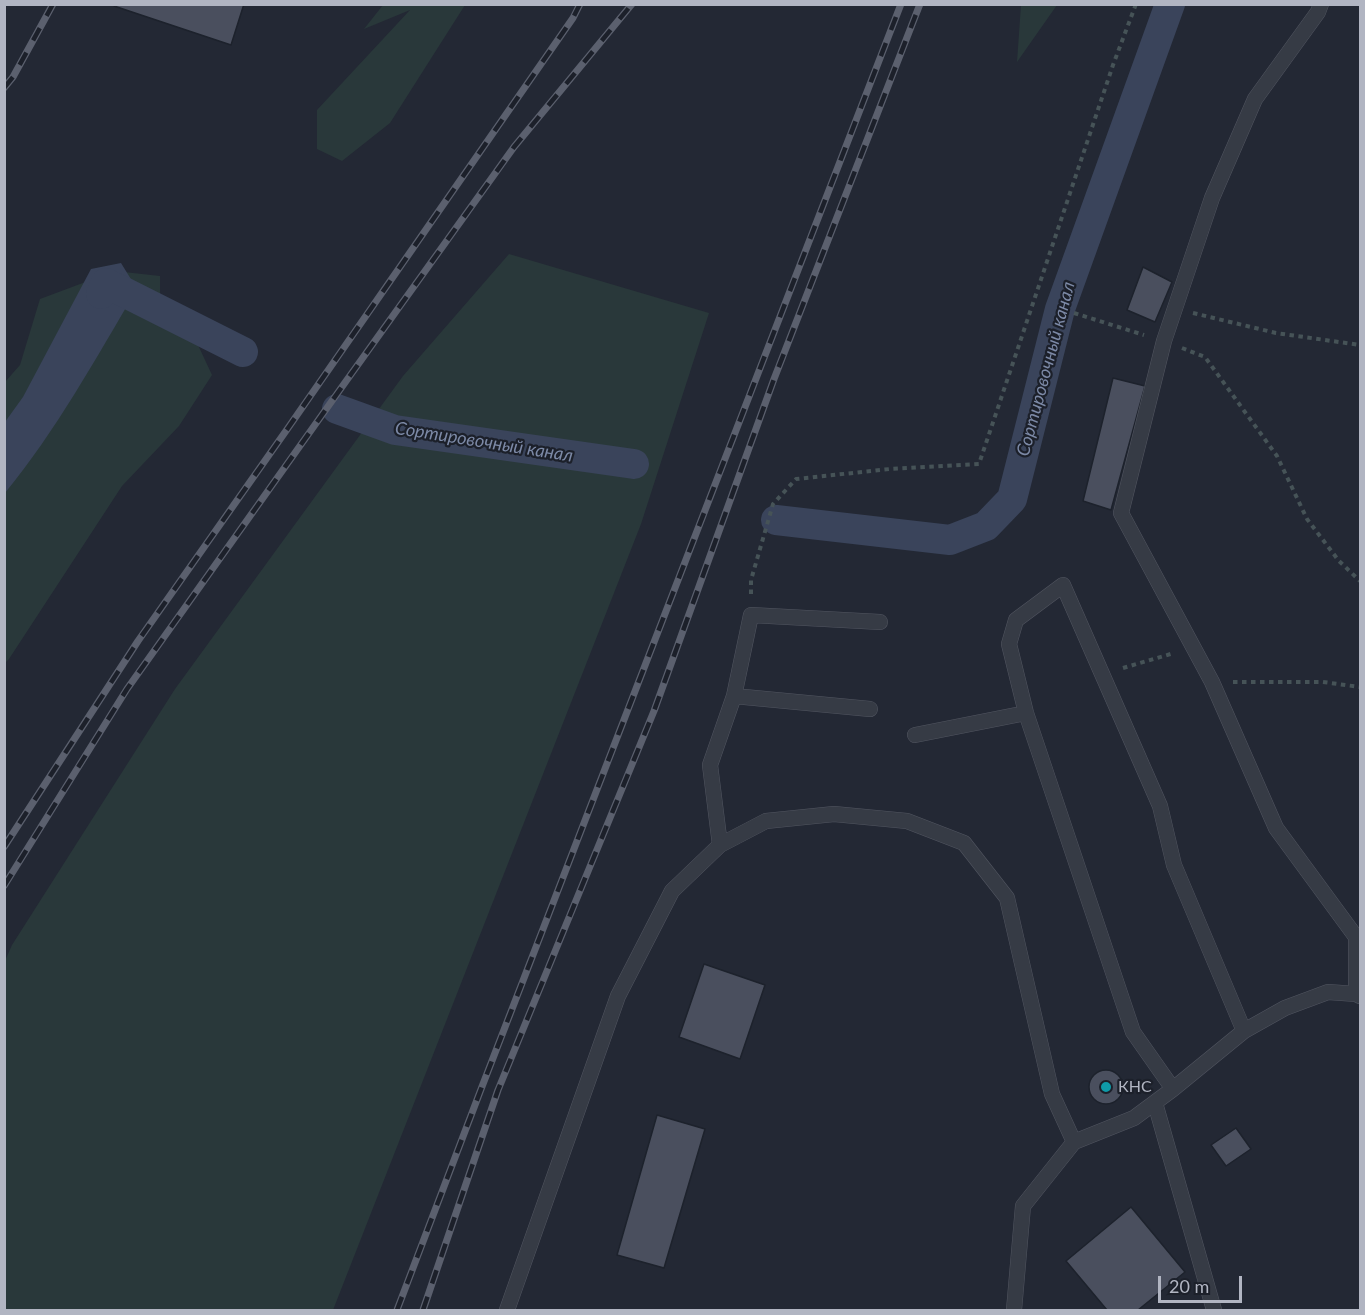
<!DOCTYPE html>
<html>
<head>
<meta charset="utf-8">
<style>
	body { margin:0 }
	#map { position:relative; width:1365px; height:1315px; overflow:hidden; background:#232834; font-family:Lato,sans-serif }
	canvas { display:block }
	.frame { position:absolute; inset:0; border:6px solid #b1b5c2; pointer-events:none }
	.scale { position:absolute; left:1158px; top:1276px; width:84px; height:27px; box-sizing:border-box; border:3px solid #b1b5c2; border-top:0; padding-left:8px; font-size:18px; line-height:21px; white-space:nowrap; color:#b1b5c2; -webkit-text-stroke:4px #1c202a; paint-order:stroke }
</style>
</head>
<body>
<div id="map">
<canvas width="1365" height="1315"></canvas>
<div class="frame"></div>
<div class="scale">20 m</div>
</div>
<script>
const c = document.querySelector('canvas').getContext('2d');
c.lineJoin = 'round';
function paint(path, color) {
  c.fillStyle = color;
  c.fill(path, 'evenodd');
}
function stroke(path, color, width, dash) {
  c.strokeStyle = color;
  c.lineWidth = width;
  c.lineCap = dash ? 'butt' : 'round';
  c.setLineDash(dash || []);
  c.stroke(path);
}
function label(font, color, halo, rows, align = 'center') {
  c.font = font + ' Lato,sans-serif';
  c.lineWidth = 4.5;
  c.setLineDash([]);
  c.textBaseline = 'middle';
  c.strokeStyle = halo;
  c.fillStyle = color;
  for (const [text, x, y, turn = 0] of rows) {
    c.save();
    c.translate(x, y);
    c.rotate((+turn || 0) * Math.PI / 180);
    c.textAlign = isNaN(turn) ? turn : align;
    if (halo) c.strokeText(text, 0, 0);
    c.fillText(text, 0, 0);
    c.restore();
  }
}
paint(new Path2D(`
	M 416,4 L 465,5 L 390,123 L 342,161 L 317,149 L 317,110 L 410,10 L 364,29 L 383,5 L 414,5 L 414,6 Z
	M 1021,5 L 1057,5 L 1017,62 Z
	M 509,254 L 709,313 L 641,524 L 333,1310 L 5,1310 L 4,963 L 12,945 L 175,689 L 403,376 Z
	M 115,271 L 160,276 L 160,309 L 182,321 L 198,345 L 212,375 L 179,426 L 122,486 L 9,659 L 5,663 L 5,382 L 20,365 L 40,299 Z`), '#29383a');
paint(new Path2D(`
	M 121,263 L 137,289 C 96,358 56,431 5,493 L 5,422 L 23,397 L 91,269 Z`), '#3a445b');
stroke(new Path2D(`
	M 101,294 L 106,283 L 243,352
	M 337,409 L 395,430 L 634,464
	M 776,520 L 950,540 L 986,526 L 1012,499 L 1060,309 L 1170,4`), '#3a445b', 30);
const building = new Path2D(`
	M 115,4 L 244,4 L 231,45 L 114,6 Z
	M 1143,267 L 1172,282 L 1155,322 L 1127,310 Z
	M 1113,378 L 1145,386 L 1111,510 L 1083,501 Z
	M 704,964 L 765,985 L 740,1059 L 679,1037 Z
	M1089 1087a17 17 0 1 1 34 0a17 17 0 1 1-34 0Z
	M 657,1115 L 705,1129 L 664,1268 L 617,1255 Z
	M 1236,1128 L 1251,1149 L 1226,1166 L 1211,1145 Z
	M 1131,1207 L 1185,1272 L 1138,1310 L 1107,1310 L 1066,1261 Z`);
paint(building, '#4a4f5e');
stroke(building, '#1d222c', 1.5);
const lane = new Path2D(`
	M 1321,4 L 1318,12 L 1255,99 L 1212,198 L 1164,341 L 1121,513 L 1212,682 L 1276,828 L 1356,937 L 1356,994
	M 734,696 L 870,709
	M 915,735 L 1026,713
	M 720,845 L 710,765 L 734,696 L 751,615 L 880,622
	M 1173,1089 L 1133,1032 L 1026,713 L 1009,644 L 1016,620 L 1063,585 L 1160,806 L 1174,865 L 1244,1031
	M 1155,1103 L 1214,1310
	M 507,1310 L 618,996 L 672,891 L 720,845 L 766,821 L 834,814 L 907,821 L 964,843 L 1007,898 L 1052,1094 L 1074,1142 L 1134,1118 L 1173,1089 L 1244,1031 L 1285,1008 L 1328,992 L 1356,994 L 1360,996
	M 1014,1310 L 1023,1206 L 1074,1142`);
stroke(lane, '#515560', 16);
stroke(new Path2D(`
	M 1074,313 L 1144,335
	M 1193,313 L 1276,333 L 1360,345
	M 1182,348 L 1205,357 L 1277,456 L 1307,519 L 1339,561 L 1360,581
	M 751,594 L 751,580 L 773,504 L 796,479 L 890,469 L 979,464 L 1113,65 L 1136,4
	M 1123,668 L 1174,653
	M 1233,682 L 1323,682 L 1360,687`), '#465357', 4, [4.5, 4.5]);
stroke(lane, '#363b45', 15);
const rail = new Path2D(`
	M 4,88 L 13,77 L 53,4
	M 4,847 L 138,641 L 288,428 L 573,18 L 580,4
	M 4,886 L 127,689 L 344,384 L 514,147 L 632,4
	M 397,1310 L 483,1084 L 901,4
	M 423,1310 L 498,1090 L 654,711 L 774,379 L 920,4`);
stroke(rail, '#5b606e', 7);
stroke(rail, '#1c202a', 4.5, [14]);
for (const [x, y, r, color] of [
	[1106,1087,6,"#0f9aa8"]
]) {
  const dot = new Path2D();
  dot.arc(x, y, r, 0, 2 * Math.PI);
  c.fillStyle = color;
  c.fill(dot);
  stroke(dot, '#1c202a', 2);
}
label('16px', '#b1b5c2', '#1c202a', [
	["КНС",1118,1087]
], 'left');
label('italic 18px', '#7c89a6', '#1c202a', [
	["Сортировочный канал",1046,369,-75],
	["Сортировочный канал",484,442,9]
]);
</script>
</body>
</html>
